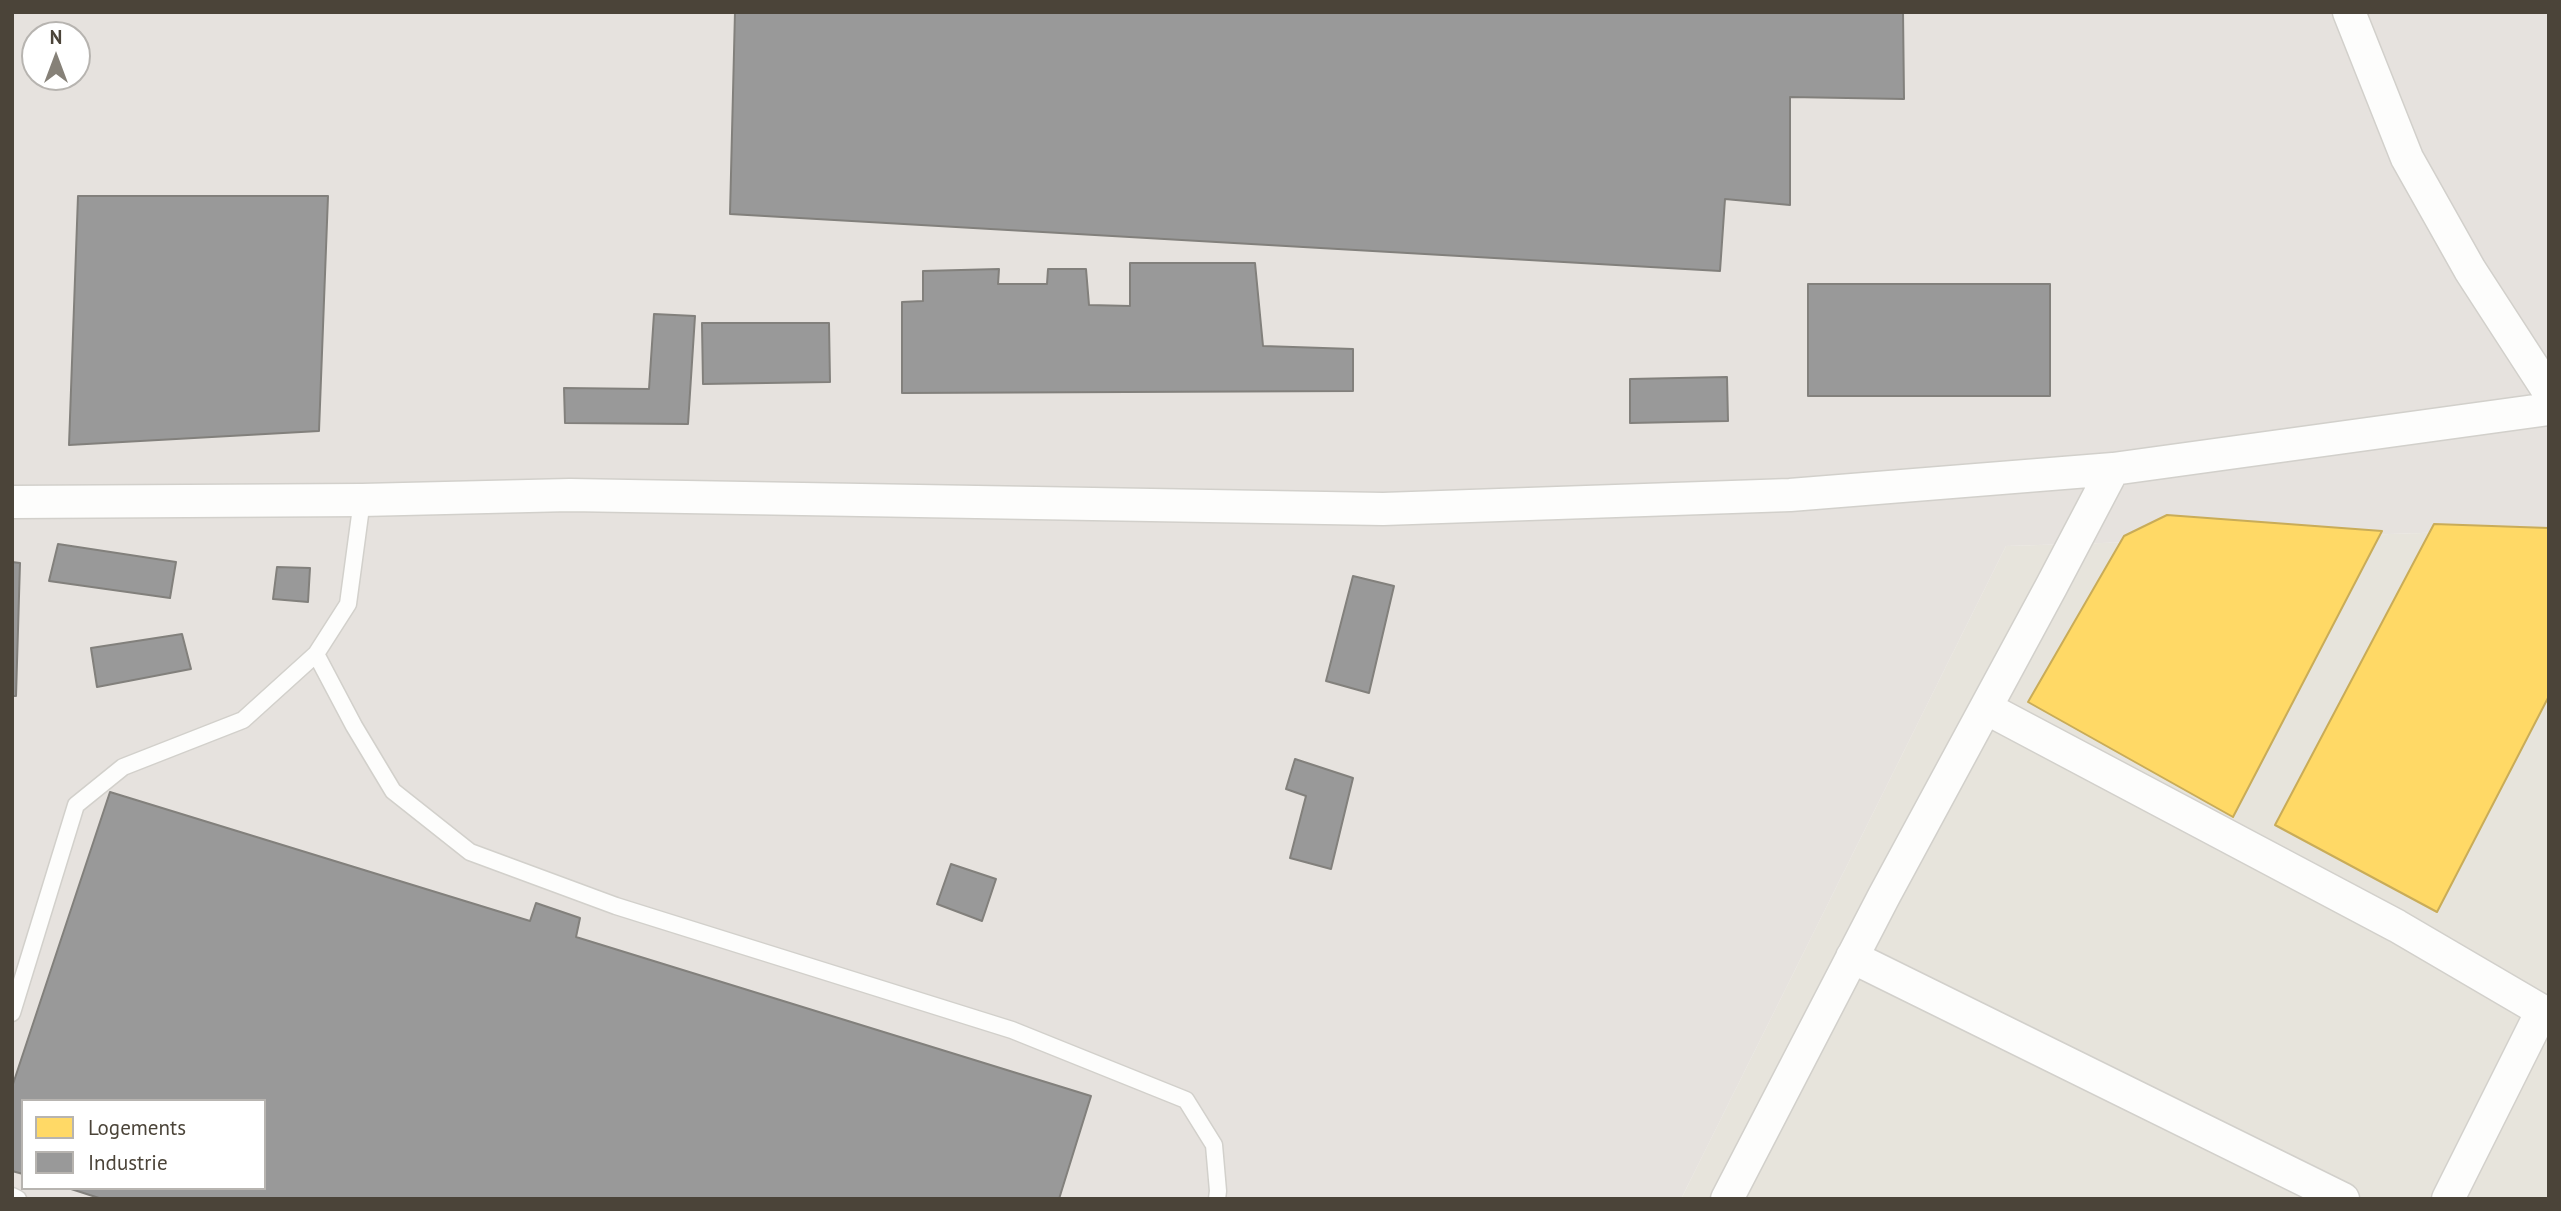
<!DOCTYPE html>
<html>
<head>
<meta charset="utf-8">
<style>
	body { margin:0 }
	#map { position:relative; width:2561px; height:1211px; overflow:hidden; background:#f4f2ee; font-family:"PT Sans",sans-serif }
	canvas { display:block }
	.frame { position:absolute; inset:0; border:14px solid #4b4439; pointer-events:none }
	.legend { position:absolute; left:21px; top:1099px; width:245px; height:91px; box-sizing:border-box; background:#fff; border:2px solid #b7b4b0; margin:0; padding:9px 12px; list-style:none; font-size:21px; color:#4b4439 }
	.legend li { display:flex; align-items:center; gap:14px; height:35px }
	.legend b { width:35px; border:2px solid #b7b4b0 }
	.north { position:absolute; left:21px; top:21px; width:70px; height:70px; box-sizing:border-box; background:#fff; border:2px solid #b7b4b0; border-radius:50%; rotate:0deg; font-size:19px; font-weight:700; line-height:28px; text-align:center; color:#4b4439 }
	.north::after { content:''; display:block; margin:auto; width:24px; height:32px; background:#868178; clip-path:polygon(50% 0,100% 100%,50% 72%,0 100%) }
</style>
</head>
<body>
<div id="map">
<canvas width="2561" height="1211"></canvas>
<div class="frame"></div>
<ul class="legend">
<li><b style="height:19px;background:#ffd966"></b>Logements</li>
<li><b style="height:19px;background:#999"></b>Industrie</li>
</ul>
<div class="north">N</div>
</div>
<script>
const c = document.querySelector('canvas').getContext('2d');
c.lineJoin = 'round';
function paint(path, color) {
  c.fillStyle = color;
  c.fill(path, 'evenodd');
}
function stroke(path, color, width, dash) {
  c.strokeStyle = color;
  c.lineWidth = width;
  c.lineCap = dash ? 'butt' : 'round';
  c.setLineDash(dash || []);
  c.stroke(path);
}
paint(new Path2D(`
	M 2549,529 L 2549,1199 L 1681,1199 L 2006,546 Z`), '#e7e4dc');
paint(new Path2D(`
	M 12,12 L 2549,12 L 2549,529 L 2006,546 L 1681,1199 L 12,1199 ZM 35,35 L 77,35 L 77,77 L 35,77 ZM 23,1101 L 264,1101 L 264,1188 L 23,1188 Z`), '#e6e2de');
const homes = new Path2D(`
	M 2167,515 L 2382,531 L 2233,817 L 2028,702 L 2124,536 Z
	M 2434,524 L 2549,528 L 2549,696 L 2437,912 L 2275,825 Z`);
paint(homes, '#ffd966');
stroke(homes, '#c9ac58', 2);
const industry = new Path2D(`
	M 735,12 L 1903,12 L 1904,99 L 1790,97 L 1790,205 L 1725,199 L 1720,271 L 730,214 Z
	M 78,196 L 328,196 L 319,431 L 69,445 Z
	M 1130,263 L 1255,263 L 1263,346 L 1353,349 L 1353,391 L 902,393 L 902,302 L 923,301 L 923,271 L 999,269 L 998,284 L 1047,284 L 1048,269 L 1086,269 L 1089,305 L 1130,306 Z
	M 1808,284 L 2050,284 L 2050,396 L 1808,396 Z
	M 654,314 L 695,316 L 688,424 L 565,423 L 564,388 L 649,389 Z
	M 702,323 L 829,323 L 830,382 L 703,384 Z
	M 1727,377 L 1728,421 L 1630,423 L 1630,379 Z
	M 58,544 L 176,562 L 170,598 L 49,581 Z
	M 12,562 L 20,563 L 16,696 L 12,696 Z
	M 277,567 L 310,568 L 308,602 L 273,599 Z
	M 1353,576 L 1394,586 L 1369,693 L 1326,681 Z
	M 182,634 L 191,669 L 97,687 L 91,648 Z
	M 1295,759 L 1353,778 L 1331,869 L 1290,858 L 1306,796 L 1286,789 Z
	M 110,792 L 530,921 L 536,903 L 580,918 L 576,937 L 1091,1096 L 1059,1199 L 102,1199 L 68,1188 L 264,1188 L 264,1101 L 23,1101 L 23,1174 L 12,1171 L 12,1087 Z
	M 951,864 L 996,879 L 982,921 L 937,904 Z`);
paint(industry, '#999');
stroke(industry, '#82807c', 2);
const lane = new Path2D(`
	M 316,654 L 354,726 L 393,791 L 470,852 L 616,906 L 1012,1030 L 1186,1100 L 1214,1145 L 1218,1191 L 1217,1199
	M 12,1013 L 76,805 L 123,767 L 243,720 L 316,654 L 348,604 L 362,500
	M 12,1196 L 18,1199`);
const street = new Path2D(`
	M 2349,12 L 2407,158 L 2470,270 L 2549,392
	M 12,502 L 362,500 L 570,495 L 1383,509 L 1790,495 L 2113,469 L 2549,409
	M 1986,708 L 2397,926 L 2549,1015
	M 1852,957 L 2343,1199
	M 1727,1199 L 1884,896 L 2051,587 L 2113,469
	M 2448,1199 L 2542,1011`);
stroke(lane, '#d2d0cb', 19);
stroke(street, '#d2d0cb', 35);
stroke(lane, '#fdfdfc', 16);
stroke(street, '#fdfdfc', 32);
</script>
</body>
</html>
